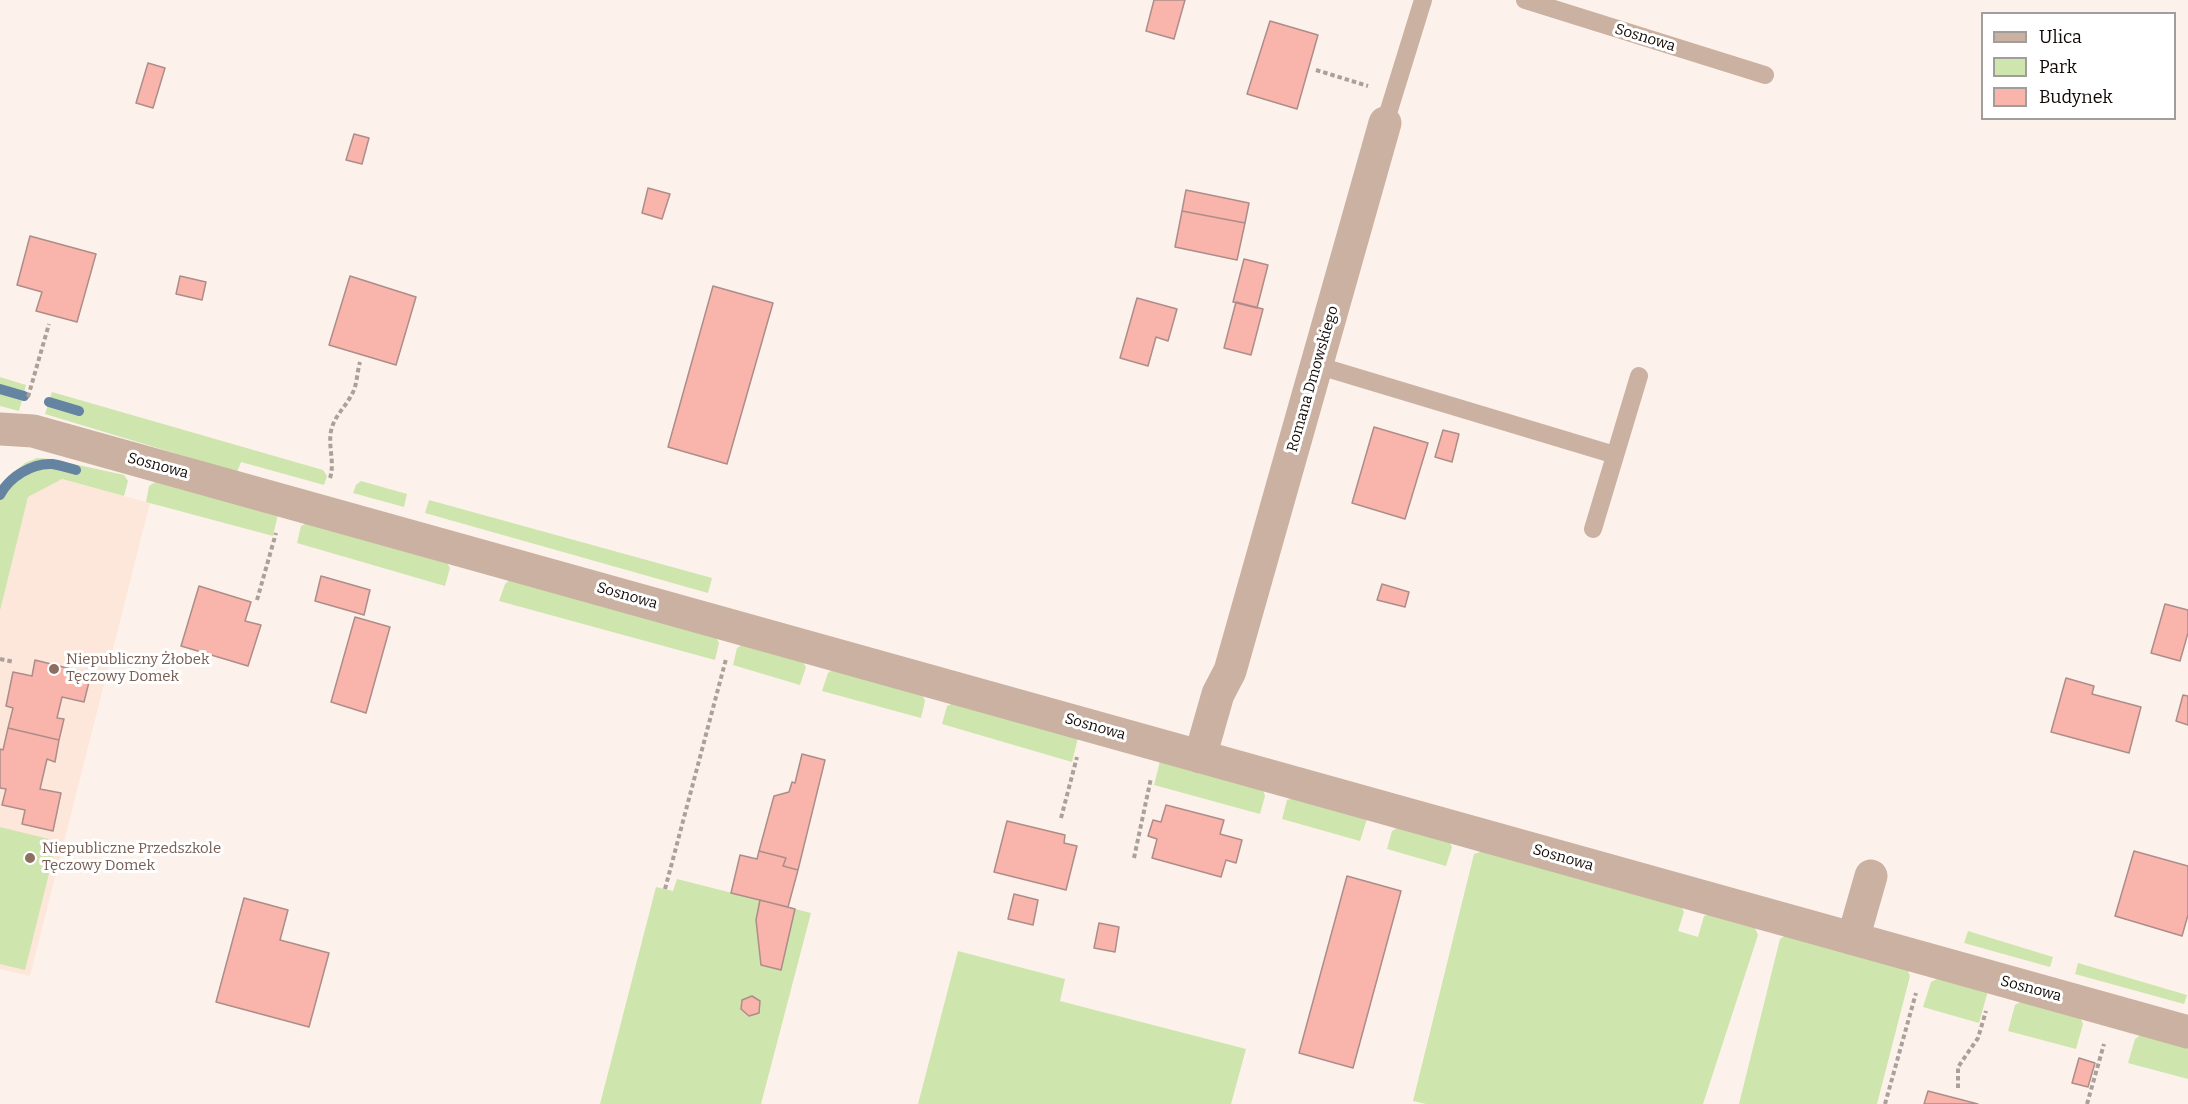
<!DOCTYPE html>
<html>
<head>
<meta charset="utf-8">
<style>
	body { margin:0 }
	#map { position:relative; width:2188px; height:1104px; overflow:hidden; background:#fdf2eb; font-family:Bitter,serif }
	canvas { display:block }
	.legend { position:absolute; left:1981px; top:12px; width:195px; height:108px; box-sizing:border-box; background:#fff; border:2px solid #a09d9b; margin:0; padding:8px 10px; list-style:none; font-size:18px; color:#120905 }
	.legend li { display:flex; align-items:center; gap:12px; height:30px }
	.legend b { width:30px; border:2px solid #a09d9b }
</style>
</head>
<body>
<div id="map">
<canvas width="2188" height="1104"></canvas>
<ul class="legend">
<li><b style="height:8px;background:#cbb1a2"></b>Ulica</li>
<li><b style="height:16px;background:#cee5ad"></b>Park</li>
<li><b style="height:16px;background:#f9b4ab"></b>Budynek</li>
</ul>
</div>
<script>
const c = document.querySelector('canvas').getContext('2d');
c.lineJoin = 'round';
function paint(path, color) {
  c.fillStyle = color;
  c.fill(path, 'evenodd');
}
function stroke(path, color, width, dash) {
  c.strokeStyle = color;
  c.lineWidth = width;
  c.lineCap = dash ? 'butt' : 'round';
  c.setLineDash(dash || []);
  c.stroke(path);
}
function label(font, color, halo, rows, align = 'center') {
  c.font = font + ' Bitter,serif';
  c.lineWidth = 6;
  c.setLineDash([]);
  c.textBaseline = 'middle';
  c.strokeStyle = halo;
  c.fillStyle = color;
  for (const [text, x, y, turn = 0] of rows) {
    c.save();
    c.translate(x, y);
    c.rotate((+turn || 0) * Math.PI / 180);
    c.textAlign = isNaN(turn) ? turn : align;
    if (halo) c.strokeText(text, 0, 0);
    c.fillText(text, 0, 0);
    c.restore();
  }
}
paint(new Path2D(`
	M 61,479 L 150,503 L 30,976 L 0,969 L 0,611 L 28,497 Z`), '#fde7da');
paint(new Path2D(`
	M 0,377 L 26,385 L 19,411 L 0,406 Z
	M 52,392 L 323,470 L 327,476 L 324,485 L 241,462 L 237,472 L 45,414 Z
	M 37,458 L 51,459 L 124,475 L 128,481 L 124,496 L 62,479 L 28,497 L 0,611 L 0,485 L 25,463 Z
	M 361,481 L 407,494 L 404,507 L 353,493 L 356,485 Z
	M 155,482 L 278,514 L 273,536 L 146,502 L 149,486 Z
	M 429,500 L 712,578 L 708,593 L 425,513 Z
	M 307,523 L 446,561 L 450,568 L 445,586 L 297,543 L 301,526 Z
	M 511,579 L 716,637 L 719,643 L 715,660 L 499,601 L 505,584 Z
	M 743,644 L 802,661 L 806,667 L 800,685 L 733,665 L 737,648 Z
	M 834,669 L 922,694 L 925,701 L 921,718 L 822,691 L 828,673 Z
	M 953,703 L 1078,738 L 1072,762 L 942,724 L 947,706 Z
	M 1160,761 L 1263,790 L 1265,796 L 1260,814 L 1154,785 Z
	M 1294,798 L 1367,819 L 1360,841 L 1282,819 L 1287,800 Z
	M 0,827 L 57,841 L 25,970 L 0,964 Z
	M 1399,827 L 1449,841 L 1452,847 L 1446,866 L 1387,849 L 1392,831 Z
	M 1483,851 L 1681,906 L 1684,912 L 1678,931 L 1698,937 L 1704,916 L 1711,914 L 1754,926 L 1758,935 L 1703,1104 L 1426,1104 L 1413,1101 L 1474,854 Z
	M 677,879 L 811,913 L 761,1104 L 600,1104 L 656,887 L 673,891 Z
	M 1968,931 L 2053,957 L 2050,967 L 1964,943 Z
	M 1786,935 L 1907,969 L 1910,976 L 1877,1104 L 1739,1104 L 1780,939 Z
	M 958,951 L 1065,979 L 1060,1001 L 1246,1049 L 1231,1104 L 918,1104 Z
	M 2078,963 L 2187,995 L 2184,1004 L 2075,974 Z
	M 1939,978 L 1988,991 L 1979,1023 L 1923,1007 L 1931,982 Z
	M 2022,1001 L 2080,1017 L 2083,1024 L 2076,1049 L 2008,1031 L 2015,1005 Z
	M 2142,1034 L 2188,1047 L 2188,1079 L 2128,1063 L 2135,1039 Z`), '#cee5ad');
stroke(new Path2D(`
	M 0,389 L 24,396
	M 49,402 L 79,411
	M 0,495 C 9,477 32,463 52,464 C 60,465 68,468 76,470`), '#6584a2', 10);
const building = new Path2D(`
	M 1154,0 L 1185,0 L 1174,39 L 1146,31 Z
	M 1270,21 L 1318,35 L 1297,109 L 1247,94 Z
	M 148,63 L 165,68 L 153,108 L 136,103 Z
	M 354,134 L 369,138 L 362,164 L 346,160 Z
	M 648,188 L 670,194 L 662,219 L 642,213 Z
	M 1186,190 L 1249,203 L 1245,223 L 1182,211 Z
	M 1182,211 L 1245,223 L 1237,260 L 1175,247 Z
	M 30,236 L 96,254 L 77,322 L 36,311 L 42,292 L 17,285 Z
	M 1244,259 L 1268,265 L 1257,308 L 1233,302 Z
	M 180,276 L 206,282 L 202,300 L 176,294 Z
	M 350,276 L 416,297 L 396,365 L 329,345 Z
	M 713,286 L 773,303 L 727,464 L 668,447 Z
	M 1137,298 L 1177,309 L 1168,341 L 1156,337 L 1148,366 L 1120,358 Z
	M 1236,302 L 1263,309 L 1251,355 L 1224,348 Z
	M 1374,427 L 1428,443 L 1405,519 L 1352,503 Z
	M 1443,430 L 1459,434 L 1452,462 L 1435,457 Z
	M 321,576 L 370,590 L 364,615 L 315,601 Z
	M 1382,584 L 1409,592 L 1405,607 L 1377,600 Z
	M 199,586 L 251,602 L 245,621 L 261,625 L 248,666 L 181,646 Z
	M 2165,604 L 2188,610 L 2188,633 L 2180,661 L 2151,653 Z
	M 355,617 L 390,627 L 366,713 L 331,702 Z
	M 35,660 L 91,674 L 84,702 L 62,697 L 57,718 L 64,719 L 59,740 L 8,728 L 13,708 L 6,706 L 13,672 L 32,676 Z
	M 2066,678 L 2094,686 L 2092,694 L 2141,707 L 2129,753 L 2051,732 Z
	M 2183,695 L 2188,696 L 2188,725 L 2176,721 Z
	M 8,728 L 59,740 L 55,762 L 47,759 L 40,789 L 61,793 L 53,831 L 22,824 L 25,810 L 2,805 L 6,789 L 0,788 L 0,749 L 3,750 Z
	M 802,754 L 825,760 L 798,870 L 783,866 L 786,858 L 759,851 L 774,796 L 789,792 L 792,782 L 795,783 Z
	M 1166,805 L 1224,820 L 1220,834 L 1242,840 L 1236,863 L 1226,860 L 1221,877 L 1152,858 L 1157,839 L 1148,836 L 1153,820 L 1161,822 Z
	M 1007,821 L 1065,835 L 1064,843 L 1077,846 L 1066,890 L 994,872 Z
	M 759,851 L 786,858 L 783,866 L 798,870 L 788,907 L 731,893 L 740,855 L 757,859 Z
	M 2134,851 L 2188,866 L 2188,915 L 2182,936 L 2115,916 Z
	M 1347,876 L 1401,891 L 1353,1068 L 1299,1053 Z
	M 1014,894 L 1038,900 L 1033,925 L 1008,919 Z
	M 244,898 L 288,910 L 280,940 L 329,953 L 309,1027 L 216,1002 Z
	M 760,900 L 795,909 L 781,970 L 761,965 L 756,920 Z
	M 1099,923 L 1119,927 L 1115,952 L 1094,948 Z
	M 752,996 L 760,1001 L 759,1013 L 749,1016 L 741,1009 L 742,1000 Z
	M 2079,1058 L 2095,1063 L 2088,1087 L 2072,1083 Z
	M 1928,1091 L 1978,1104 L 1924,1104 Z`);
paint(building, '#f9b4ab');
stroke(building, '#ad8d89', 1.5);
stroke(new Path2D(`
	M 1316,70 L 1368,86
	M 28,397 L 49,324
	M 330,478 C 335,463 328,447 331,431 C 334,416 345,408 352,394 C 357,386 357,372 360,362
	M 257,600 L 276,533
	M 0,659 L 14,662
	M 1061,818 L 1077,757
	M 1134,858 L 1151,778
	M 665,889 L 726,659
	M 1958,1088 L 1958,1067 L 1978,1038 L 1986,1011
	M 1885,1104 L 1916,993
	M 2087,1104 L 2104,1044`), '#aba19b', 4, [4.5, 3]);
stroke(new Path2D(`
	M 1525,0 L 1765,75
	M 1385,123 L 1423,0
	M 1316,365 L 1615,455
	M 1593,529 L 1639,376`), '#cbb1a2', 18);
stroke(new Path2D(`
	M 0,429 L 33,431 L 2188,1032
	M 1200,757 L 1218,694 L 1230,671 L 1385,123
	M 1853,939 L 1871,876`), '#cbb1a2', 33);
for (const [x, y, r, color] of [
	[54,669,6,"#8d6e63"],
	[30,858,6,"#8d6e63"]
]) {
  const dot = new Path2D();
  dot.arc(x, y, r, 0, 2 * Math.PI);
  c.fillStyle = color;
  c.fill(dot);
  stroke(dot, '#fff', 2);
}
label('15px', '#120905', '#fff', [
	["Sosnowa",1645,38,17],
	["Romana Dmowskiego",1313,379,-74],
	["Sosnowa",158,466,15],
	["Sosnowa",627,596,16],
	["Sosnowa",1095,727,16],
	["Sosnowa",1563,858,16],
	["Sosnowa",2031,989,15]
]);
label('15px', '#785e54', '#fff', [
	["Niepubliczny Żłobek",66,660],
	["Tęczowy Domek",66,677],
	["Niepubliczne Przedszkole",42,849],
	["Tęczowy Domek",42,866]
], 'left');
</script>
</body>
</html>
